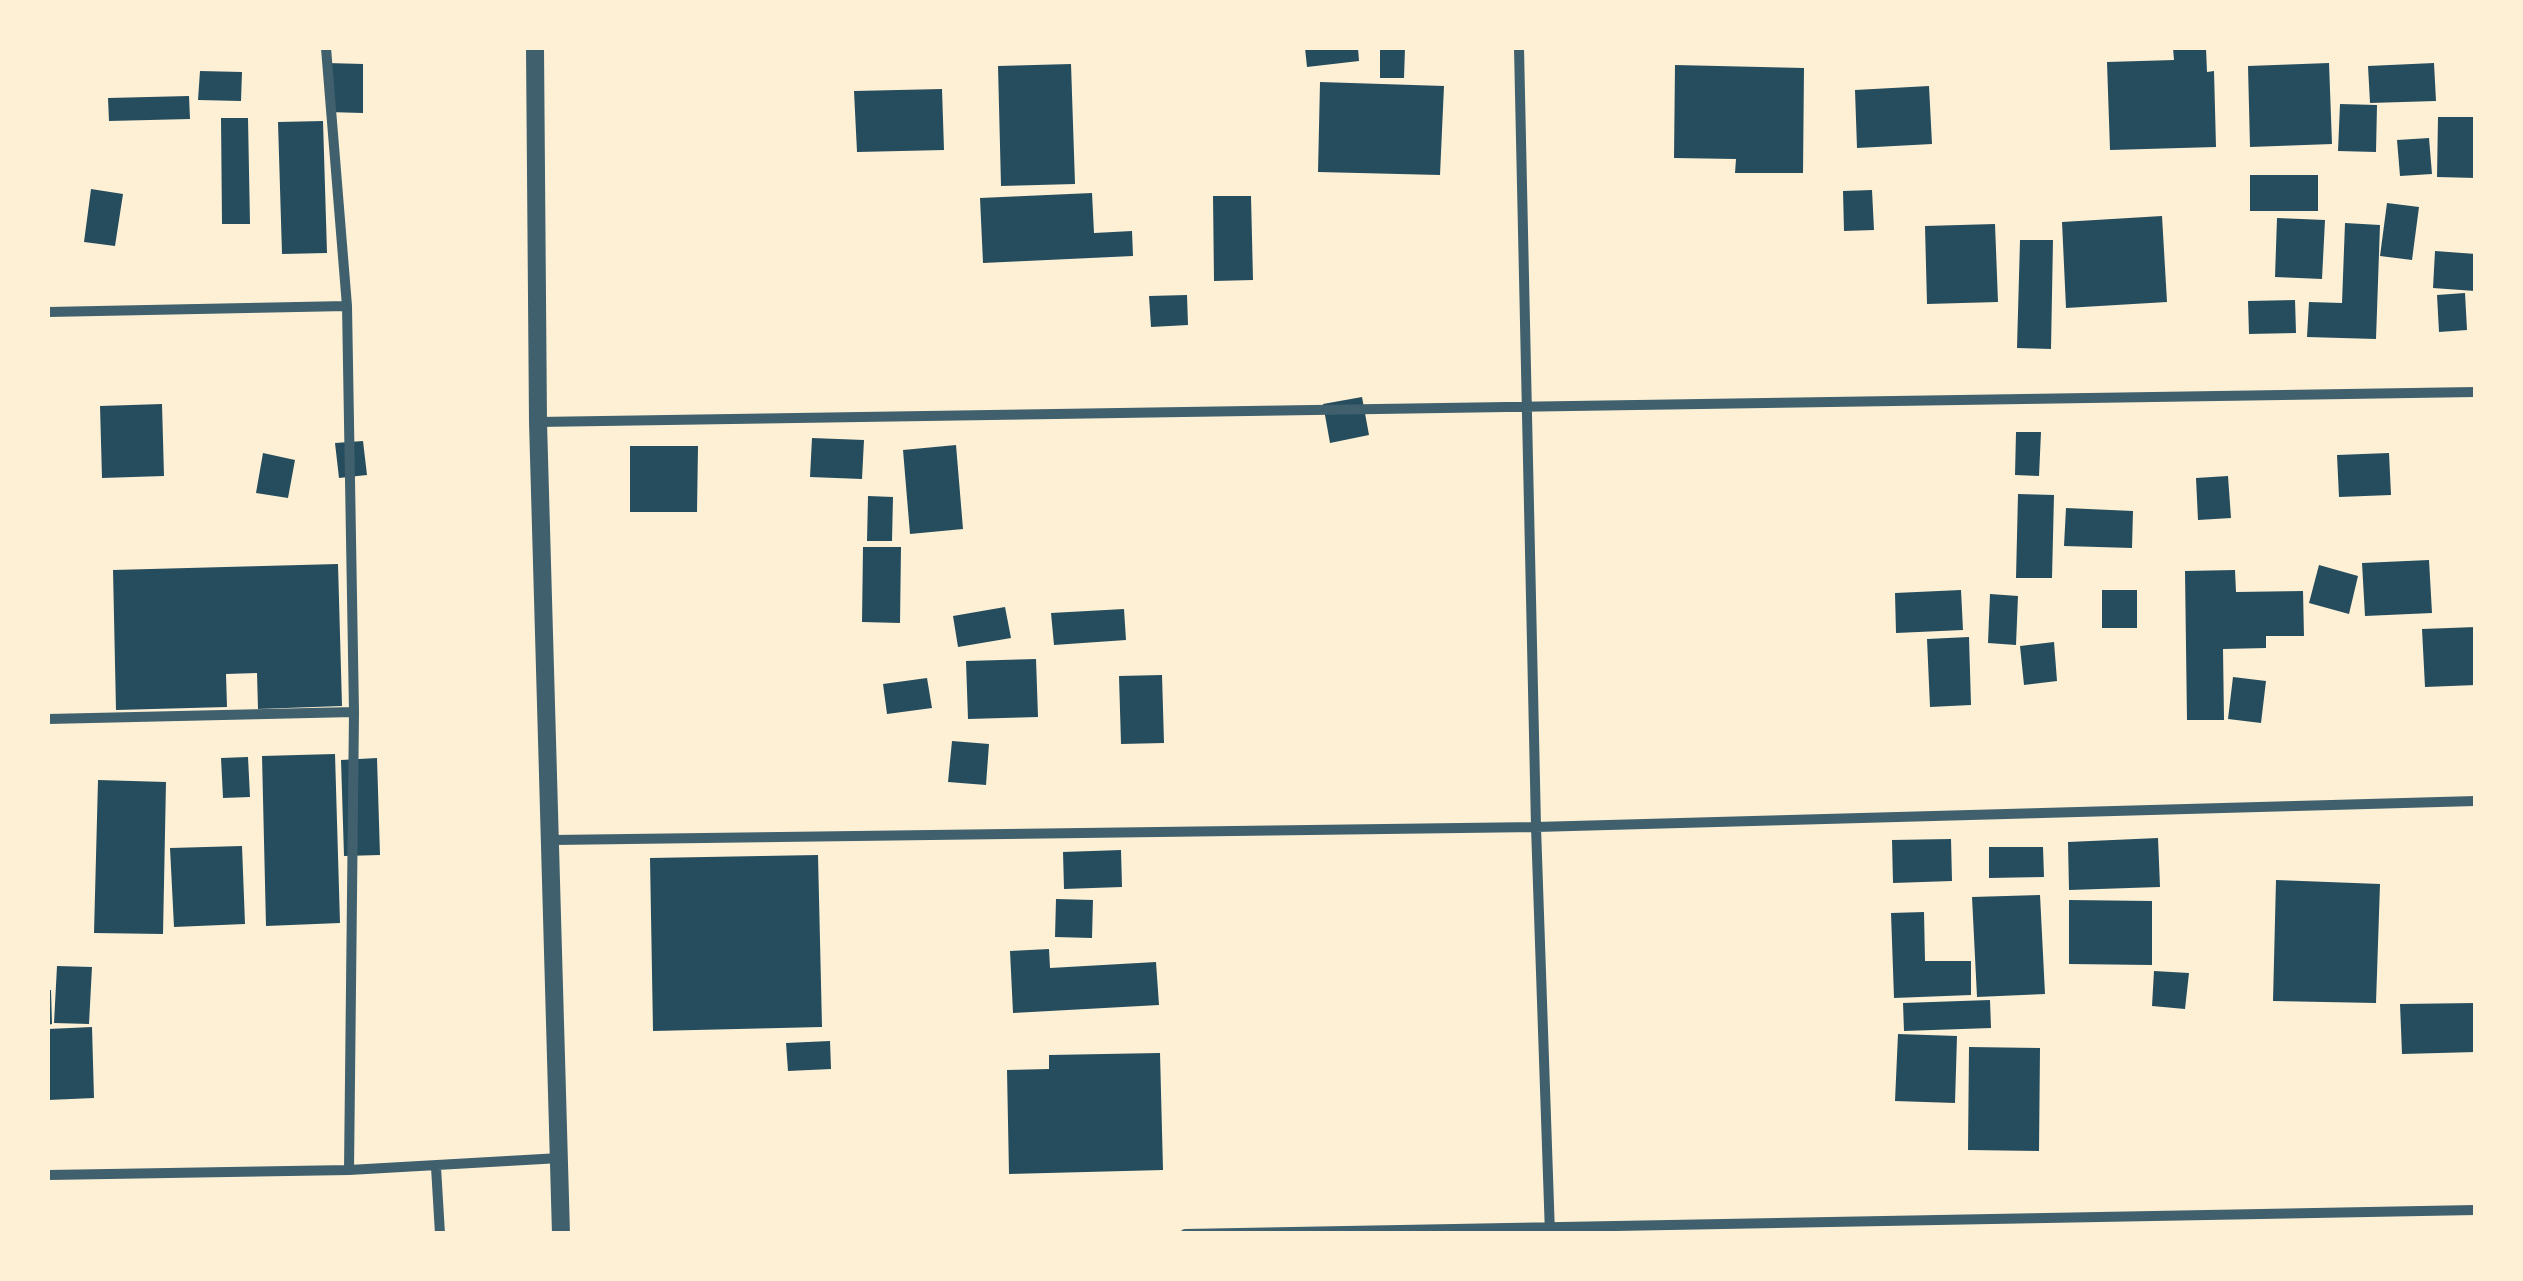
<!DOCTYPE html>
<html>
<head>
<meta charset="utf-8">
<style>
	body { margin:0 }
	#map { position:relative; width:2523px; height:1281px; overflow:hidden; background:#fdf0d5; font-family:"PT Sans Narrow",sans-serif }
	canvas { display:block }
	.frame { position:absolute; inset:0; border:50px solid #fdf0d5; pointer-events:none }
</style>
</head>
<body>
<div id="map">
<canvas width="2523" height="1281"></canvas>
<div class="frame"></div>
</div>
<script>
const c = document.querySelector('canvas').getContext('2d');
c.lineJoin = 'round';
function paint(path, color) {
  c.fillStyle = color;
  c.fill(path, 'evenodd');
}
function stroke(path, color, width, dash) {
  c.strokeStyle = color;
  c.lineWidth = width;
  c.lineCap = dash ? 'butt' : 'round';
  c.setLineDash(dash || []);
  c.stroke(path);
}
paint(new Path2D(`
	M 1305,48 L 1358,48 L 1359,61 L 1307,67 Z
	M 1380,48 L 1405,48 L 1404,78 L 1380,78 Z
	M 2173,48 L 2206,48 L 2207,72 L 2214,71 L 2216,147 L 2110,150 L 2107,62 L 2174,60 Z
	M 327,63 L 363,64 L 363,113 L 327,112 Z
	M 2329,63 L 2332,144 L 2250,147 L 2248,66 Z
	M 2434,63 L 2436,101 L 2370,103 L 2368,66 Z
	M 1071,64 L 1075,184 L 1001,186 L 998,66 Z
	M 1675,65 L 1804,68 L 1803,173 L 1735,173 L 1736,159 L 1674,158 Z
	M 200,71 L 242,72 L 241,101 L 198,100 Z
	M 1320,82 L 1444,86 L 1440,175 L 1318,172 Z
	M 1929,86 L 1932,144 L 1857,148 L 1855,90 Z
	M 942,89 L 944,150 L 857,152 L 854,91 Z
	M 189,96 L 190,119 L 109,121 L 108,98 Z
	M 2340,104 L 2377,105 L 2376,152 L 2338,151 Z
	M 2438,117 L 2476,117 L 2476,178 L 2437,177 Z
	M 221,118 L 248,118 L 250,224 L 222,224 Z
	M 323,121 L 327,253 L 282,254 L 278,122 Z
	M 2429,138 L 2432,174 L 2400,176 L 2397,140 Z
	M 2250,175 L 2318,175 L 2318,211 L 2250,211 Z
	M 91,189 L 123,194 L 115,246 L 84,242 Z
	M 1872,190 L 1874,230 L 1844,231 L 1843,191 Z
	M 1092,193 L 1094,233 L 1132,231 L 1133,256 L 983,263 L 980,198 Z
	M 1213,196 L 1251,196 L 1253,280 L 1214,281 Z
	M 2387,203 L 2419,207 L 2412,260 L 2380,256 Z
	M 2162,216 L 2167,302 L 2066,308 L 2062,222 Z
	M 2277,218 L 2325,220 L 2322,279 L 2275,277 Z
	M 2345,223 L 2380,225 L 2376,339 L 2307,337 L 2309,302 L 2342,303 Z
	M 1995,224 L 1998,302 L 1927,304 L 1925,226 Z
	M 2020,240 L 2053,240 L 2051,349 L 2017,348 Z
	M 2435,251 L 2476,254 L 2475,291 L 2433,288 Z
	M 2465,293 L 2467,330 L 2439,332 L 2437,295 Z
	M 1187,295 L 1188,325 L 1151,327 L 1149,296 Z
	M 2295,300 L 2296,333 L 2249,334 L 2248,301 Z
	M 1362,397 L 1369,435 L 1330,443 L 1323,404 Z
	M 162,404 L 164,476 L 102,478 L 100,406 Z
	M 2016,432 L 2041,432 L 2039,476 L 2015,475 Z
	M 812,438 L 864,440 L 862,479 L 810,477 Z
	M 363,441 L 367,475 L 339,478 L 335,443 Z
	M 956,445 L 963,529 L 910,534 L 903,450 Z
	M 630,446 L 698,446 L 697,512 L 630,512 Z
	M 263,453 L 295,460 L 288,498 L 256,493 Z
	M 2389,453 L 2391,495 L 2339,497 L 2337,455 Z
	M 2228,476 L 2231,518 L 2198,520 L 2196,478 Z
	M 2018,494 L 2054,495 L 2052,578 L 2016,578 Z
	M 868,496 L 893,497 L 892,541 L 867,541 Z
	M 2066,508 L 2133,511 L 2132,548 L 2064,546 Z
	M 863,547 L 901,547 L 900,623 L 862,622 Z
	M 2429,560 L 2432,613 L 2365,616 L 2362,563 Z
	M 338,564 L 342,706 L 258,709 L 257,673 L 226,674 L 227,707 L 116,710 L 113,570 Z
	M 2319,565 L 2358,576 L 2349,614 L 2309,603 Z
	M 2235,570 L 2236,592 L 2303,591 L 2304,636 L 2266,636 L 2266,648 L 2223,649 L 2224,720 L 2187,720 L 2185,571 Z
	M 1961,590 L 1963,630 L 1896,633 L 1895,593 Z
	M 2102,590 L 2137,590 L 2137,628 L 2102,628 Z
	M 1990,594 L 2018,596 L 2016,645 L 1988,643 Z
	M 1005,607 L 1011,638 L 958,647 L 953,616 Z
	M 1124,609 L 1126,640 L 1054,645 L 1051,613 Z
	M 2476,627 L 2476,685 L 2425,687 L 2422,629 Z
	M 1969,637 L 1971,705 L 1930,707 L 1927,639 Z
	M 2054,642 L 2057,681 L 2024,685 L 2020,646 Z
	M 1036,659 L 1038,717 L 968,719 L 966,661 Z
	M 1162,675 L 1164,743 L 1121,744 L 1119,676 Z
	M 2233,677 L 2266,681 L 2261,723 L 2228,719 Z
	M 927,678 L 932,708 L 887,714 L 883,684 Z
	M 952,741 L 989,744 L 986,785 L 948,782 Z
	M 335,754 L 340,923 L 266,926 L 262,756 Z
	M 248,757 L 250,797 L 223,798 L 221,758 Z
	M 377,758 L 380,855 L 344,856 L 341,760 Z
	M 98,780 L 166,782 L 163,934 L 94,933 Z
	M 2158,838 L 2160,887 L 2069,890 L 2068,842 Z
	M 1951,839 L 1952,881 L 1893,883 L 1892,840 Z
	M 242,846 L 245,924 L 174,927 L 170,848 Z
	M 1989,847 L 2043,847 L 2044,877 L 1989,878 Z
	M 1121,850 L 1122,887 L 1064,889 L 1063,852 Z
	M 818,855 L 822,1027 L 653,1031 L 650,858 Z
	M 2276,880 L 2380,884 L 2376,1003 L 2273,1001 Z
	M 2040,895 L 2045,994 L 1977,997 L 1972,897 Z
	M 1056,899 L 1093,900 L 1092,938 L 1055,937 Z
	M 2069,900 L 2152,901 L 2152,965 L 2069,964 Z
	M 1924,912 L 1925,961 L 1971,961 L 1971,995 L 1894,998 L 1891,913 Z
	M 1049,949 L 1050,968 L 1156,962 L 1159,1005 L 1013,1013 L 1010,951 Z
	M 57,966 L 92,967 L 89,1024 L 54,1023 Z
	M 2154,971 L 2189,973 L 2185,1009 L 2152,1006 Z
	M 48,990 L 51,990 L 52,1024 L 48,1025 Z
	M 1990,1000 L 1991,1028 L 1904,1031 L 1903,1003 Z
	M 2476,1003 L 2476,1052 L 2402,1054 L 2400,1004 Z
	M 92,1027 L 94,1098 L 48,1100 L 48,1029 Z
	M 1898,1034 L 1957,1036 L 1955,1103 L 1895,1101 Z
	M 830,1041 L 831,1069 L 788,1071 L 786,1043 Z
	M 1969,1047 L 2040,1048 L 2039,1151 L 1968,1150 Z
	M 1160,1053 L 1163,1170 L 1009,1174 L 1007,1070 L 1049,1069 L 1049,1055 Z`), '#264d5e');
stroke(new Path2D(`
	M 326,48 L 347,306 L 354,712 L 349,1170
	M 1519,48 L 1536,827 L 1550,1234
	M 48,312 L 347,306
	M 538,422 L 2476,392
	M 48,719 L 354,712
	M 553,840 L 1536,827 L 2476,801
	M 436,1167 L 440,1234
	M 48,1175 L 349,1170 L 560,1158
	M 1185,1234 L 2476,1210`), '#3f606c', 10);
stroke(new Path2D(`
	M 535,48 L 538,422 L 561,1234`), '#3f606c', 18);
</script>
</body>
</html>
